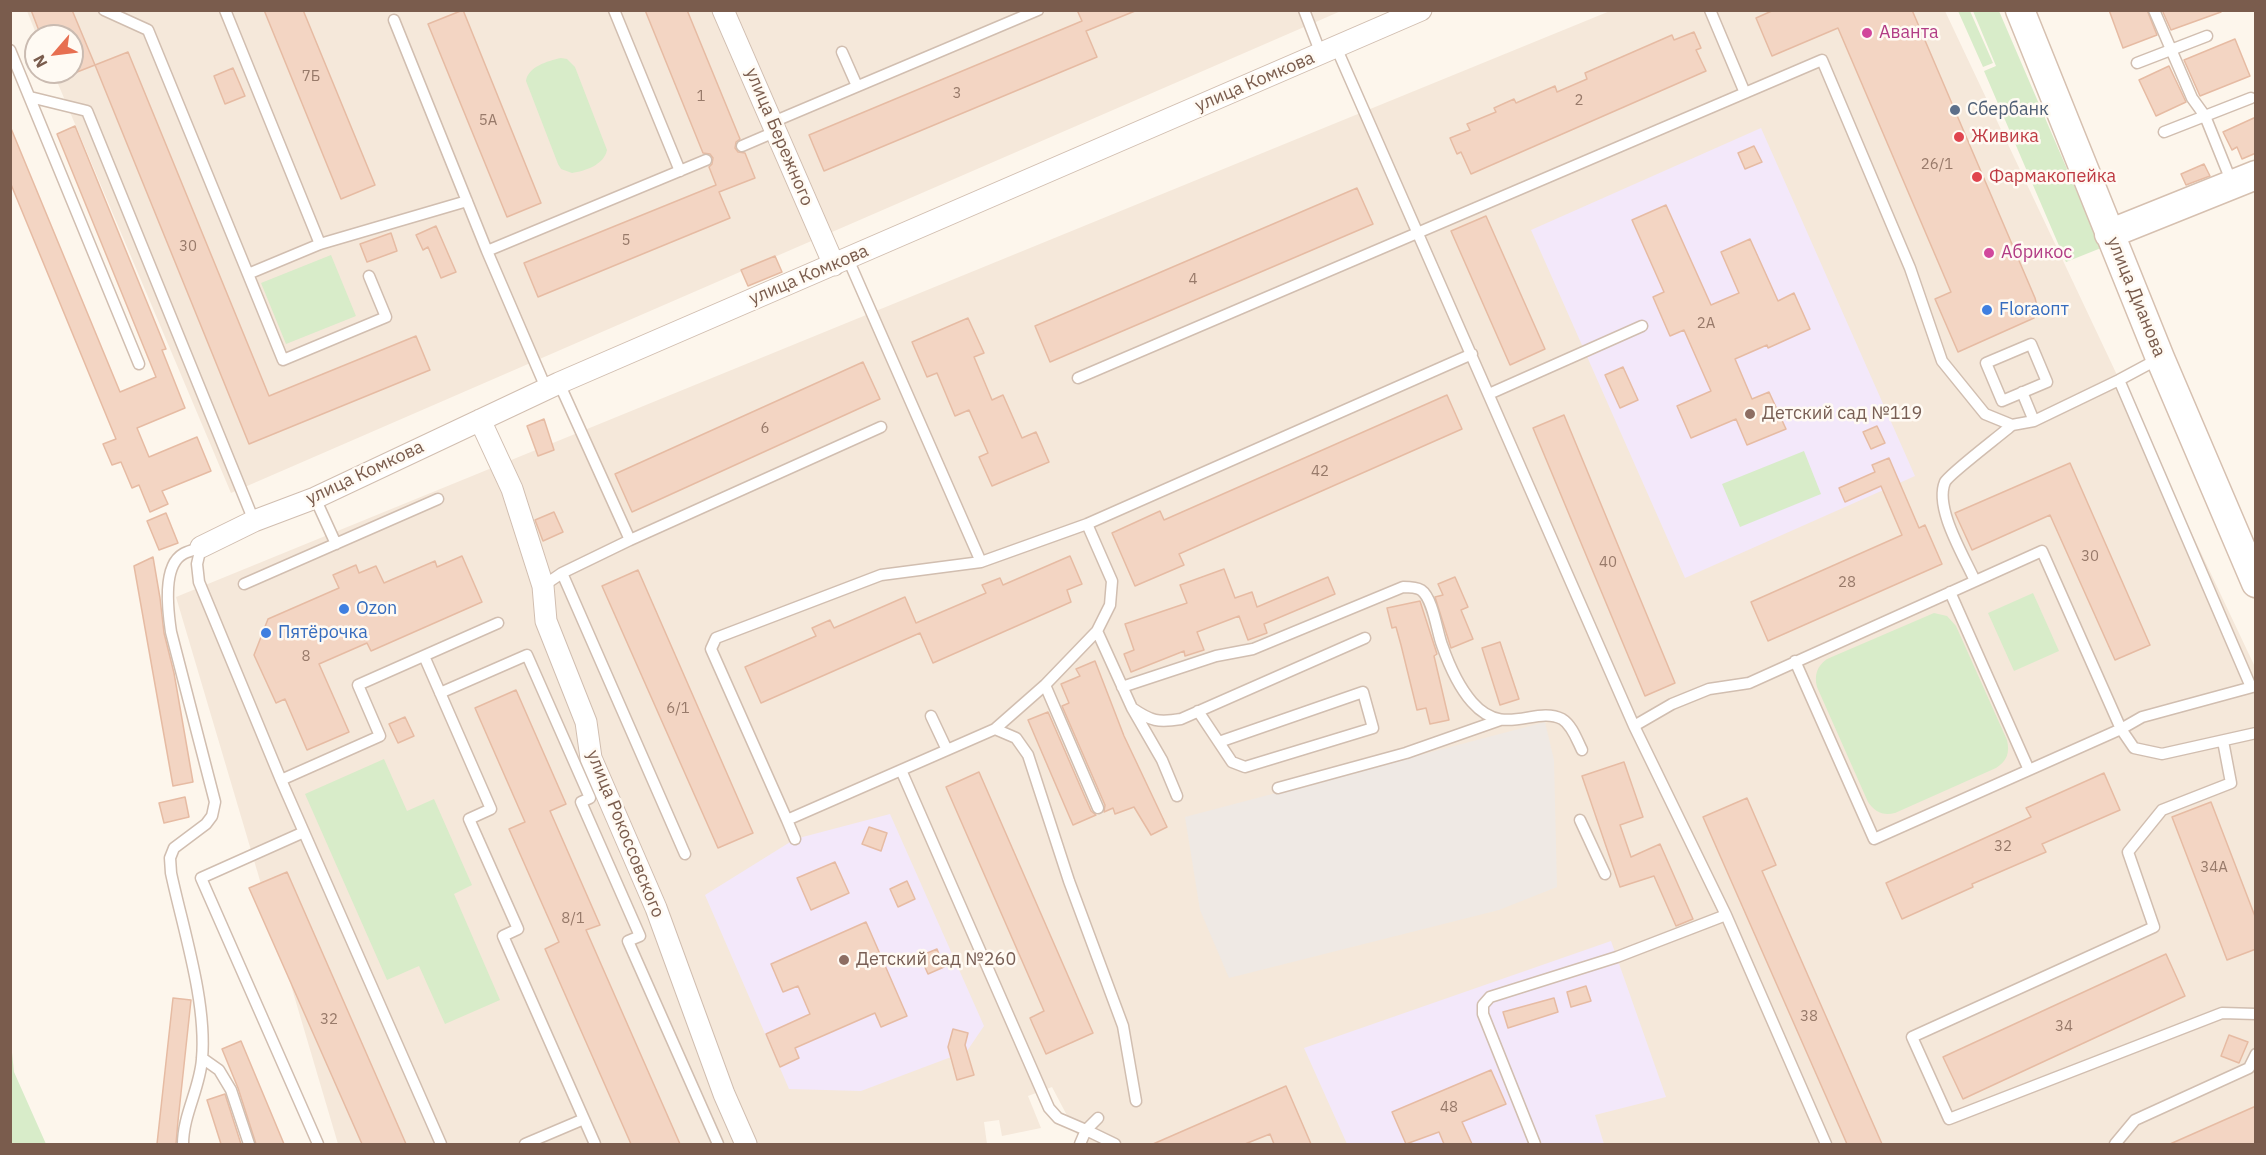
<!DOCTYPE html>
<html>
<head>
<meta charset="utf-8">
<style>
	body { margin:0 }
	#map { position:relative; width:2266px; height:1155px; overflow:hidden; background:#fdf6ec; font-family:"IBM Plex Sans",sans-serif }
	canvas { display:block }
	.frame { position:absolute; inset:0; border:12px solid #7a5c4d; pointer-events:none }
	.north { position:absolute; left:24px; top:24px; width:60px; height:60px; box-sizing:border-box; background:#fffaf3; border:2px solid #cabbb1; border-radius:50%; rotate:242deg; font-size:16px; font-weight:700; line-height:24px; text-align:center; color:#7a5c4d }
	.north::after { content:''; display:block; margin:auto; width:21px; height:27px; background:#e76f51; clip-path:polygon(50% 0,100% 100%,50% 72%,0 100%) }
</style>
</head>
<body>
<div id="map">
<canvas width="2266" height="1155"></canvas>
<div class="frame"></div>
<div class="north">N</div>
</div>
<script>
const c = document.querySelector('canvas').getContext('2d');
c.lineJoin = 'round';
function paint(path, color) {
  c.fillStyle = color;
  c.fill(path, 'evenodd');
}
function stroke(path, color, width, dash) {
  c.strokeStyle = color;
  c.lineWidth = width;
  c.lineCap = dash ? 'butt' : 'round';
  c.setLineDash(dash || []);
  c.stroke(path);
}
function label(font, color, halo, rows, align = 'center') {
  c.font = font + ' "IBM Plex Sans",sans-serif';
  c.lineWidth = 5;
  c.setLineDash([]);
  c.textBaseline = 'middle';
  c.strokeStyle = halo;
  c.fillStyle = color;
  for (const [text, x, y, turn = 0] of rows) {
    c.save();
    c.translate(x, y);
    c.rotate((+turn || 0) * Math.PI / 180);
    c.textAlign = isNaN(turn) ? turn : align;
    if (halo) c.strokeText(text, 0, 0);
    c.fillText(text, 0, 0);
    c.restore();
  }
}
paint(new Path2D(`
	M 27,11 L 1341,11 L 231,493 L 53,72 L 72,72 L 72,36 L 37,36 Z
	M 1610,11 L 1945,11 L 2255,667 L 2255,1144 L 1082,1144 L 1052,1087 L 1028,1096 L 1041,1128 L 1002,1136 L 999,1120 L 984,1122 L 987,1144 L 338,1144 L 176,597 Z`), '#f5e8da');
paint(new Path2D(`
	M 1545,722 L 1554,760 L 1557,887 L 1499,910 L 1229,978 L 1200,910 L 1185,817 Z`), '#efe9e4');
paint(new Path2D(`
	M 1761,128 L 1915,476 L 1685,578 L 1531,230 Z
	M 890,814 L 984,1026 L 967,1051 L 861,1091 L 789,1089 L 705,895 L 795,839 Z
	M 1611,941 L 1666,1097 L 1595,1115 L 1604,1144 L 1347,1144 L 1304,1048 Z`), '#f3e8fa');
paint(new Path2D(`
	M 1958,11 L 1970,11 L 1993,63 L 1983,67 Z
	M 1973,11 L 1999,11 L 2101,248 L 2066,262 L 1984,71 L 1996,66 Z
	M 561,58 L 567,59 L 575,67 L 607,150 C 604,165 585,171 572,173 L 561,169 L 558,164 L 526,81 C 528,67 547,61 561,58 Z
	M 331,255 L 356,316 L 286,344 L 261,283 Z
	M 1804,451 L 1821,494 L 1740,527 L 1722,484 Z
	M 2033,593 L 2059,651 L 2014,671 L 1988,613 Z
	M 1934,613 L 1947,616 L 1956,626 L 2007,740 C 2010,753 2007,761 1996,768 L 1895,813 C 1883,816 1875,812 1868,802 L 1817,687 C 1814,675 1817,666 1827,659 Z
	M 384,759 L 407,811 L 434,799 L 472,885 L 454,894 L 500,1000 L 445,1024 L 419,966 L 387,980 L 305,794 Z
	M 11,1043 L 14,1072 L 46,1144 L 11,1144 Z`), '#d8ecc9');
const building = new Path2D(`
	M 31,10 L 72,10 L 95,65 L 72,74 L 72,36 L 41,36 Z
	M 264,10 L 303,10 L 375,185 L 341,199 Z
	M 463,10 L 541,203 L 507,217 L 428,24 Z
	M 645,10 L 687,10 L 740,139 L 736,142 L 735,148 L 738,152 L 745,153 L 755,178 L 719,192 L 730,218 L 538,297 L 524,263 L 716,185 L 709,167 L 712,164 L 713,158 L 710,154 L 703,153 Z
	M 1077,10 L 1135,11 L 1086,31 L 1097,57 L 824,171 L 809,135 L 1082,21 Z
	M 1774,10 L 1912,10 L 2035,298 L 2037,306 L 2034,318 L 1958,352 L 1935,299 L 1951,292 L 1838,28 L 1772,56 L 1756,18 Z
	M 2109,10 L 2147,10 L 2157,35 L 2123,48 Z
	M 2162,10 L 2220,10 L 2221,12 L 2171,30 Z
	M 1694,32 L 1701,48 L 1696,50 L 1706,71 L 1471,174 L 1461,152 L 1457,154 L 1450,138 L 1470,130 L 1467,124 L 1496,112 L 1494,108 L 1514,99 L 1516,103 L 1555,86 L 1557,92 L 1587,79 L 1585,73 L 1672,35 L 1674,40 Z
	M 2235,39 L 2250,76 L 2200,96 L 2184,60 Z
	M 128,52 L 269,396 L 416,336 L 430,370 L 249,444 L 95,65 Z
	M 2169,66 L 2186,102 L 2156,116 L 2139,80 Z
	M 233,68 L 245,96 L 225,104 L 214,76 Z
	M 2256,117 L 2256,153 L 2242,159 L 2237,147 L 2232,150 L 2223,132 Z
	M 10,126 L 120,392 L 156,377 L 57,134 L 75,126 L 166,349 L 162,350 L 185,408 L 137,428 L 149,457 L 197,437 L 211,471 L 162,491 L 168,504 L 150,512 L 139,485 L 132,488 L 121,462 L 112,465 L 103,444 L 116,439 L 10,182 Z
	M 1754,146 L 1762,162 L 1745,169 L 1738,153 Z
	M 2204,164 L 2210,176 L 2186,185 L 2181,174 Z
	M 1357,188 L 1373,224 L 1050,362 L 1035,326 Z
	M 1666,205 L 1711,305 L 1739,293 L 1721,252 L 1750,239 L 1778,301 L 1794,293 L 1810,329 L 1768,348 L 1767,345 L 1735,359 L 1752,399 L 1769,392 L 1786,429 L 1747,445 L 1736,419 L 1691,438 L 1677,406 L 1711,391 L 1684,330 L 1670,336 L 1653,297 L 1664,292 L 1632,220 Z
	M 1486,216 L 1545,349 L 1510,365 L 1451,231 Z
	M 436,226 L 456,272 L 441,278 L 428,247 L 423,250 L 416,235 Z
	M 391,233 L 397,251 L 367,262 L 360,244 Z
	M 775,256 L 782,272 L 748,286 L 741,270 Z
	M 968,318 L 984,353 L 974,357 L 992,400 L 1003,395 L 1022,438 L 1036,432 L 1049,462 L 992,486 L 979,457 L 988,453 L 969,410 L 955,416 L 937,373 L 927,377 L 912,342 Z
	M 863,362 L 880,399 L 632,512 L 615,474 Z
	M 1623,367 L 1638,400 L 1620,408 L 1605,375 Z
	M 1447,395 L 1462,429 L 1179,554 L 1184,565 L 1135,586 L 1112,533 L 1160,511 L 1164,520 Z
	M 1564,415 L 1675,683 L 1645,696 L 1533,428 Z
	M 544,419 L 554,450 L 538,456 L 527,426 Z
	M 1877,426 L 1885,443 L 1871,449 L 1863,432 Z
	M 1889,458 L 1919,528 L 1925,525 L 1942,564 L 1768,641 L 1751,602 L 1902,535 L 1881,486 L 1845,502 L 1839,488 L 1875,472 L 1872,465 Z
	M 2070,463 L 2150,645 L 2115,660 L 2050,515 L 1972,550 L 1955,513 Z
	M 554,512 L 563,532 L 543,541 L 535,520 Z
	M 166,513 L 178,543 L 159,550 L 147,521 Z
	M 462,556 L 482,602 L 371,651 L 367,643 L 319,664 L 349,732 L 307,750 L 285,699 L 276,703 L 254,655 L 268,619 L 339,588 L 333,575 L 356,565 L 359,573 L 376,566 L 384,583 L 435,561 L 437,567 Z
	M 1070,556 L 1082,584 L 1067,590 L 1071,602 L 933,663 L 920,633 L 761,703 L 745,667 L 816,636 L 812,628 L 830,620 L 834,628 L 905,597 L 916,623 L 986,593 L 982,585 L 1000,578 L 1003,585 Z
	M 153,557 L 160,598 L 164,633 L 174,673 L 193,782 L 173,786 L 134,566 Z
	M 1224,569 L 1235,598 L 1252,592 L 1257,607 L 1328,577 L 1335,594 L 1264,624 L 1267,633 L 1248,640 L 1239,616 L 1197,632 L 1204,650 L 1185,656 L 1184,651 L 1131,672 L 1124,654 L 1134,650 L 1125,624 L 1187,603 L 1180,585 Z
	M 638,570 L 753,833 L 718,848 L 602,586 Z
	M 1455,577 L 1468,607 L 1461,610 L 1473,639 L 1451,648 L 1435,597 L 1443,595 L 1438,584 Z
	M 1420,601 L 1437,654 L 1434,656 L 1449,720 L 1430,724 L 1426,708 L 1417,710 L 1401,645 L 1396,627 L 1392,628 L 1387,608 Z
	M 1500,642 L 1519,699 L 1500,705 L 1482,648 Z
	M 1095,661 L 1124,736 L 1167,827 L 1151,835 L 1134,807 L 1115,814 L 1113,808 L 1104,812 L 1105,805 L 1062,706 L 1069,703 L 1061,684 L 1080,676 L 1076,669 Z
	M 516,690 L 566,804 L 550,811 L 600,925 L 586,930 L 680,1144 L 631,1144 L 545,949 L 559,942 L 509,829 L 525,822 L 475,708 Z
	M 1048,712 L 1091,811 L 1096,815 L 1073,825 L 1028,720 Z
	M 405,717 L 414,736 L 398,743 L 389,724 Z
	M 1624,762 L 1643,817 L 1620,825 L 1631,857 L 1660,844 L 1693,919 L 1676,926 L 1654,876 L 1620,887 L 1582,776 Z
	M 979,772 L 1093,1033 L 1046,1054 L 1030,1018 L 1044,1011 L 946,787 Z
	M 2104,773 L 2120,810 L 2042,844 L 2046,852 L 1972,884 L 1973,887 L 1902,919 L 1886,883 L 2031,817 L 2026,808 Z
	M 185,797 L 189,817 L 164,823 L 159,803 Z
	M 1747,798 L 1776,865 L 1762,871 L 1882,1144 L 1847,1144 L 1703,817 Z
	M 2211,802 L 2256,919 L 2256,949 L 2227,960 L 2172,817 Z
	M 869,827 L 887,833 L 881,851 L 862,844 Z
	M 835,862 L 849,893 L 811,910 L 797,878 Z
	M 287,872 L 406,1144 L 362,1144 L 249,888 Z
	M 907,881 L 915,899 L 898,907 L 890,889 Z
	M 866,922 L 907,1016 L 881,1027 L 875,1013 L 795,1048 L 799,1058 L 780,1067 L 766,1034 L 810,1014 L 798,986 L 783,992 L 771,964 Z
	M 937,949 L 944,967 L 928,974 L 920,956 Z
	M 2166,954 L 2185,996 L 1963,1099 L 1943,1057 Z
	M 1586,986 L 1591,1001 L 1571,1007 L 1567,992 Z
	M 173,998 L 191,1000 L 178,1121 L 176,1144 L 157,1144 Z
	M 1554,998 L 1558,1012 L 1508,1028 L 1503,1012 Z
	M 953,1029 L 968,1033 L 965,1045 L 974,1075 L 957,1080 L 948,1047 Z
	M 2229,1035 L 2248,1042 L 2239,1063 L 2221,1056 Z
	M 241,1041 L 284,1144 L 256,1144 L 238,1088 L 222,1049 Z
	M 1491,1070 L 1506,1104 L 1462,1122 L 1472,1144 L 1444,1144 L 1439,1132 L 1406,1144 L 1392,1112 Z
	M 1286,1086 L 1311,1144 L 1274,1144 L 1270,1134 L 1245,1144 L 1153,1144 Z
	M 225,1094 L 241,1144 L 221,1144 L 207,1100 Z
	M 2256,1106 L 2256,1144 L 2170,1144 Z`);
paint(building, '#f3d5c3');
stroke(building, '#e6bba3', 1.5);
const lane = new Path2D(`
	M 104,10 L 148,30 L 248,274
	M 225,10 L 320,244
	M 614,10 L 680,171
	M 1304,10 L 1321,54
	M 1710,10 L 1745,93
	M 2154,10 L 2192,98 L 2205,116 L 2232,183
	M 394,20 L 487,251 L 546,388
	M 1336,47 L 1634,726 L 1726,915 L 1826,1144
	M 10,50 L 139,364
	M 842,52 L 857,86
	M 2137,63 L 2207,36
	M 30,97 L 87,111 L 254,521
	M 773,122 L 1038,10
	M 2164,132 L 2251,98
	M 742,146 L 777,131
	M 487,251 L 706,160
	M 848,259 L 981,562 L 1087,524 L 1472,354
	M 369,276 L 386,317 L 283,360 L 248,274 L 320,244 L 467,201
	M 2031,344 L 2047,382 L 2002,401 L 1986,363 Z
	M 1078,378 L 1822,60 L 1910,268 L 1942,361 L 1985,414 L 2012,425 L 2034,421 L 2119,380 L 2160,358
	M 2119,380 L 2251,687
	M 559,383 L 630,540
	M 2022,392 L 2034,421
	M 1489,394 L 1642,326
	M 315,498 L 336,544
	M 201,547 L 197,564 L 199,582 L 281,780 L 441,1144
	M 981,562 L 881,575 L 716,638 L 711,649 L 787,820 L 995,729 L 1045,685 L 1097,631 L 1110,605 L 1112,581 L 1087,524
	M 562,573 L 685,854
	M 1975,581 C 1964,556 1934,508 1945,482 C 1949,474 2002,434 2012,425
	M 244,584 L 438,499
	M 543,586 L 562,573 L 630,540 L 881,427
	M 1950,592 L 2029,770
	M 1097,631 L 1132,708 L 1162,760 L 1177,796
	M 424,656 L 491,809 L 469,819 L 518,929 L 503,936 L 595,1144
	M 1795,661 L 1874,839 L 2121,729 L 2142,717 L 2256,686
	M 1045,685 L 1098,808
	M 1122,687 L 1216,656 L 1253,649 L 1403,587 C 1409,587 1416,587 1421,590 C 1433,598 1437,632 1442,645 C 1449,665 1458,686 1472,702 C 1504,739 1535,705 1562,719 C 1572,725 1577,740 1582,750
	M 440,693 L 527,655 L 590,798 L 581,802 L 640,936 L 628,941 L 718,1144
	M 1132,708 C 1151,721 1158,723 1181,719 L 1365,638
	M 1198,711 L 1232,762 L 1245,767 L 1373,728 L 1363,692 L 1219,742
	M 931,716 L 947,750
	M 1634,726 L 1672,704 L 1709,689 L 1749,683 L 2042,551 L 2121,729 L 2134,748 L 2162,754 L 2256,733
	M 995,729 L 1016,738 L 1028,755 L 1069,881 L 1123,1026 L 1136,1101
	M 2223,741 L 2231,783 L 2162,810 L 2128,852 L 2154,927 L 1912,1037 L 1949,1119 L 2222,1013 L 2256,1014
	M 901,770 L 1049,1108 L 1058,1118 L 1086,1130 L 1098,1118
	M 281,780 L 380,736 L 358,685 L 498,623
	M 1278,788 L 1406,753 L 1500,720
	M 787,820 L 795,839
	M 1580,820 L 1605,874
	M 304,832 L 201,878 L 318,1144
	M 202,1058 L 219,1070 L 231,1090 L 249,1144
	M 183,1144 C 183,1115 200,1088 202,1059 C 207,1002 183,929 171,873 L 170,858 L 174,848 L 206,824 L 212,816 L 215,802 L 171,632 C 168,612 162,566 183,554 C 188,551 195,550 201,547
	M 525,1144 L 584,1119
	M 1080,1144 L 1086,1130 L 1115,1144
	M 1535,1144 L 1483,1014 L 1483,1005 L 1490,997 L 1617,957 L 1726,915
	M 2115,1144 L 2135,1120 L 2249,1068 L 2256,1054`);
const street = new Path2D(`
	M 723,10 L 834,265
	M 480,420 L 512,489 L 543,586 L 546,621 L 586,722 L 591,758 L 656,908 L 724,1094 L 746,1144
	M 201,547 L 254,521 L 315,498 L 559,383 L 1421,10`);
const secondary = new Path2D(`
	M 2020,10 L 2160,358 L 2256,583
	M 2109,234 L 2256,175`);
stroke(lane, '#d1beb0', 13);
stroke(street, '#d1beb0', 23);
stroke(secondary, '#d6c0b0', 31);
stroke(lane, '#fff', 10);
stroke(street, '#fff', 21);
stroke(secondary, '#fff', 28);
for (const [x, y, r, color] of [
	[1867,33,6,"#d1479c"],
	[1955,110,6,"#5c6f8a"],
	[1959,137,6,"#e0444e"],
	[1977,177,6,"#e0444e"],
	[1989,253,6,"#d1479c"],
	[1987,310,6,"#3f7fe0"],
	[1750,414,6,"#8d6e63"],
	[344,609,6,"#3f7fe0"],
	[266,633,6,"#3f7fe0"],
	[844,960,6,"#8d6e63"]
]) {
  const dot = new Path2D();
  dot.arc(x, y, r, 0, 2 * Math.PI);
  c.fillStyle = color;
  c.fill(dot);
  stroke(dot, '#fffaf3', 2);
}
label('15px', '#987a6a', null, [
	["7Б",311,77],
	["3",957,94],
	["1",701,97],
	["2",1579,101],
	["5А",488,121],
	["26/1",1937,165],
	["5",626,241],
	["30",188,247],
	["4",1193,280],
	["2А",1706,324],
	["6",765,429],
	["42",1320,472],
	["30",2090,557],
	["40",1608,563],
	["28",1847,583],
	["8",306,657],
	["6/1",678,709],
	["32",2003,847],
	["34А",2214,868],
	["8/1",573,919],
	["38",1809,1017],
	["32",329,1020],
	["34",2064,1027],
	["48",1449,1108]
]);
label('18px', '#b23c85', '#fffaf3', [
	["Аванта",1879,33],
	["Абрикос",2001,253]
], 'left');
label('18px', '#7a5c4d', '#fffaf3', [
	["улица Комкова",1255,82,-23],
	["улица Бережного",779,137,67],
	["улица Комкова",809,275,-23],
	["улица Дианова",2136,297,68],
	["улица Комкова",365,473,-25],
	["улица Рокоссовского",625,834,68]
]);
label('18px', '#4e5e75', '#fffaf3', [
	["Сбербанк",1967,110]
], 'left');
label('18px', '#be3a42', '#fffaf3', [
	["Живика",1971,137],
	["Фармакопейка",1989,177]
], 'left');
label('18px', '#366cbe', '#fffaf3', [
	["Floraопт",1999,310],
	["Ozon",356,609],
	["Пятёрочка",278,633]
], 'left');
label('18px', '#785e54', '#fffaf3', [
	["Детский сад №119",1762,414],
	["Детский сад №260",856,960]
], 'left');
</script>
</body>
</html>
